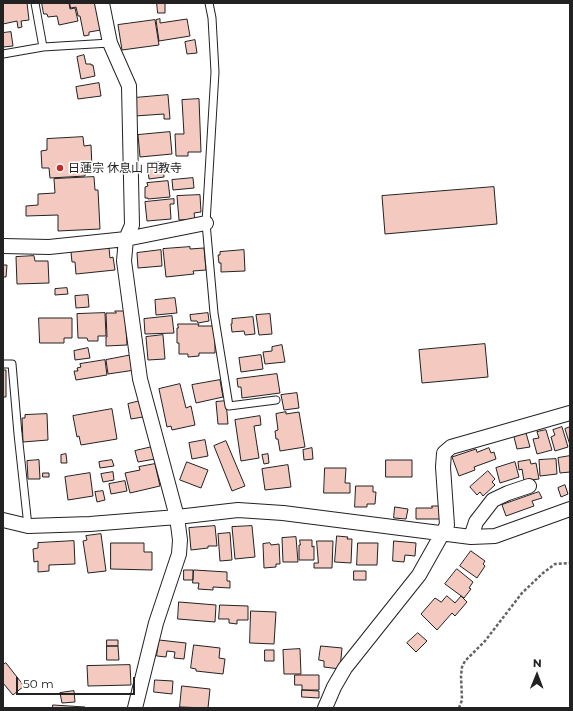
<!DOCTYPE html>
<html>
<head>
<meta charset="utf-8">
<style>
	body { margin:0 }
	#map { position:relative; width:573px; height:711px; overflow:hidden; background:#fff; font-family:Montserrat,sans-serif }
	canvas { display:block }
	.frame { position:absolute; inset:0; border:4px solid #222; pointer-events:none }
	.north { position:absolute; left:517px; top:655px; width:40px; height:40px; -webkit-text-stroke:3px #fff; paint-order:stroke; rotate:1deg; font-size:11px; font-weight:700; line-height:16px; text-align:center; color:#222 }
	.north::after { content:''; display:block; margin:auto; width:14px; height:18px; background:#222; clip-path:polygon(50% 0,100% 100%,50% 72%,0 100%) }
	.scale { position:absolute; left:16px; top:677px; width:119px; height:18px; box-sizing:border-box; border:2px solid #222; border-top:0; padding-left:5px; font-size:12px; line-height:14px; white-space:nowrap; color:#222; -webkit-text-stroke:3px #fff; paint-order:stroke }
</style>
</head>
<body>
<div id="map">
<canvas width="573" height="711"></canvas>
<div class="frame"></div>
<div class="north">N</div>
<div class="scale">50 m</div>
</div>
<script>
const c = document.querySelector('canvas').getContext('2d');
c.lineJoin = 'round';
function paint(path, color) {
  c.fillStyle = color;
  c.fill(path, 'evenodd');
}
function stroke(path, color, width, dash) {
  c.strokeStyle = color;
  c.lineWidth = width;
  c.lineCap = dash ? 'butt' : 'round';
  c.setLineDash(dash || []);
  c.stroke(path);
}
function label(font, color, halo, rows, align = 'center') {
  c.font = font + ' Montserrat,"Noto Sans JP",sans-serif';
  c.lineWidth = 3;
  c.setLineDash([]);
  c.textBaseline = 'middle';
  c.strokeStyle = halo;
  c.fillStyle = color;
  for (const [text, x, y, turn = 0] of rows) {
    c.save();
    c.translate(x, y);
    c.rotate((+turn || 0) * Math.PI / 180);
    c.textAlign = isNaN(turn) ? turn : align;
    if (halo) c.strokeText(text, 0, 0);
    c.fillText(text, 0, 0);
    c.restore();
  }
}
const building = new Path2D(`
	M 3,3 L 27,3 L 29,20 L 21,21 L 22,27 L 18,28 L 17,21 L 3,24 Z
	M 42,3 L 69,3 L 70,9 L 75,8 L 78,21 L 59,25 L 57,16 L 48,17 L 47,14 L 44,14 Z
	M 70,3 L 96,3 L 101,30 L 89,32 L 89,35 L 84,36 L 80,16 L 78,16 L 76,7 L 71,8 Z
	M 157,3 L 165,3 L 165,13 L 158,13 Z
	M 160,19 L 160,23 L 187,19 L 190,36 L 159,41 L 156,20 Z
	M 155,20 L 159,45 L 122,50 L 118,25 Z
	M 11,32 L 13,46 L 3,47 L 3,33 Z
	M 195,40 L 197,53 L 187,54 L 185,42 Z
	M 84,55 L 86,64 L 91,64 L 91,65 L 93,65 L 95,76 L 81,79 L 77,57 Z
	M 99,83 L 101,96 L 78,99 L 76,87 Z
	M 168,95 L 170,119 L 164,119 L 164,114 L 135,116 L 134,98 Z
	M 199,99 L 201,152 L 188,152 L 188,156 L 176,156 L 175,134 L 184,134 L 182,100 Z
	M 170,132 L 172,154 L 140,157 L 138,135 Z
	M 83,137 L 84,146 L 91,145 L 92,168 L 85,168 L 85,176 L 50,178 L 49,168 L 42,168 L 41,151 L 47,150 L 47,139 Z
	M 163,162 L 164,177 L 149,179 L 147,163 Z
	M 94,177 L 95,190 L 98,190 L 100,229 L 58,231 L 58,215 L 26,216 L 26,206 L 38,205 L 38,194 L 55,193 L 54,179 Z
	M 193,178 L 194,188 L 173,190 L 172,180 Z
	M 168,181 L 170,197 L 148,199 L 148,198 L 145,198 L 145,187 L 148,186 L 147,183 Z
	M 494,187 L 497,224 L 385,234 L 382,196 Z
	M 200,195 L 201,212 L 194,213 L 195,219 L 179,220 L 177,196 Z
	M 174,199 L 174,204 L 170,204 L 171,219 L 147,221 L 145,202 Z
	M 190,247 L 190,249 L 204,248 L 206,270 L 193,271 L 194,274 L 166,277 L 163,249 Z
	M 109,248 L 110,258 L 113,257 L 115,270 L 76,274 L 75,262 L 72,262 L 71,252 Z
	M 161,250 L 162,266 L 138,268 L 137,253 Z
	M 244,250 L 245,271 L 221,272 L 221,263 L 219,263 L 218,255 L 220,255 L 220,252 Z
	M 34,256 L 35,261 L 48,261 L 49,283 L 17,284 L 16,257 Z
	M 3,265 L 7,265 L 6,277 L 3,277 Z
	M 67,288 L 68,294 L 55,295 L 55,289 Z
	M 88,295 L 89,307 L 76,308 L 75,296 Z
	M 175,298 L 177,313 L 156,315 L 155,300 Z
	M 115,311 L 125,311 L 127,345 L 106,346 L 106,337 L 107,337 L 106,313 L 116,313 Z
	M 105,313 L 106,336 L 98,336 L 98,341 L 88,341 L 87,338 L 78,338 L 77,314 Z
	M 208,313 L 209,321 L 198,323 L 197,321 L 191,321 L 190,315 Z
	M 270,314 L 272,334 L 259,335 L 256,315 Z
	M 172,316 L 174,333 L 145,334 L 144,319 Z
	M 253,317 L 255,334 L 245,335 L 244,331 L 232,332 L 231,324 L 232,324 L 232,319 Z
	M 39,318 L 72,318 L 72,338 L 64,338 L 64,343 L 40,343 Z
	M 178,324 L 199,324 L 198,326 L 215,326 L 215,353 L 199,353 L 199,356 L 188,357 L 188,354 L 179,354 L 179,343 L 177,343 L 177,328 L 178,328 Z
	M 163,335 L 165,359 L 148,360 L 146,337 Z
	M 485,344 L 488,377 L 422,383 L 419,350 Z
	M 282,345 L 285,362 L 265,364 L 263,352 L 272,351 L 272,347 Z
	M 88,348 L 90,358 L 75,360 L 74,351 Z
	M 132,355 L 135,370 L 108,374 L 106,360 Z
	M 261,355 L 263,369 L 241,372 L 239,358 Z
	M 105,360 L 107,375 L 76,380 L 74,371 L 78,371 L 77,368 L 81,367 L 80,364 Z
	M 3,370 L 6,370 L 6,397 L 3,397 Z
	M 277,374 L 280,393 L 242,398 L 241,387 L 238,387 L 237,379 Z
	M 220,380 L 223,397 L 196,403 L 192,385 Z
	M 180,384 L 186,408 L 191,406 L 195,425 L 172,430 L 171,426 L 167,427 L 159,389 Z
	M 297,393 L 299,408 L 284,410 L 281,395 Z
	M 140,401 L 143,417 L 131,419 L 128,404 Z
	M 226,401 L 228,424 L 218,424 L 216,402 Z
	M 112,409 L 117,439 L 81,445 L 79,436 L 77,437 L 73,416 Z
	M 286,412 L 286,414 L 299,412 L 305,447 L 280,451 L 278,439 L 276,439 L 275,431 L 278,430 L 276,414 Z
	M 47,414 L 48,440 L 23,442 L 22,418 L 25,418 L 25,415 Z
	M 260,416 L 261,425 L 254,426 L 259,458 L 241,461 L 235,420 Z
	M 562,427 L 568,447 L 555,451 L 551,437 L 555,435 L 553,430 Z
	M 570,427 L 570,445 L 565,429 Z
	M 546,430 L 552,450 L 537,454 L 533,439 L 539,438 L 537,432 Z
	M 526,433 L 530,447 L 517,449 L 514,437 Z
	M 205,440 L 208,456 L 192,459 L 189,443 Z
	M 226,441 L 245,486 L 232,491 L 214,446 Z
	M 152,447 L 155,459 L 138,462 L 135,451 Z
	M 312,448 L 313,459 L 304,460 L 303,450 Z
	M 489,448 L 491,453 L 494,452 L 496,459 L 474,467 L 475,470 L 459,476 L 452,457 L 476,449 L 477,452 Z
	M 66,454 L 67,463 L 61,463 L 61,455 Z
	M 268,454 L 269,463 L 264,464 L 262,455 Z
	M 570,456 L 570,472 L 560,473 L 558,458 Z
	M 556,459 L 557,474 L 540,476 L 539,460 Z
	M 39,460 L 40,479 L 28,479 L 27,461 Z
	M 112,460 L 114,466 L 100,468 L 99,462 Z
	M 386,460 L 412,460 L 412,477 L 386,477 Z
	M 530,460 L 531,464 L 536,463 L 539,479 L 524,481 L 522,469 L 519,470 L 518,462 Z
	M 187,462 L 208,470 L 201,488 L 180,480 Z
	M 515,462 L 519,477 L 500,483 L 496,468 Z
	M 155,464 L 160,486 L 130,493 L 125,473 L 140,470 L 139,467 Z
	M 288,465 L 291,487 L 265,490 L 262,469 Z
	M 325,468 L 346,468 L 345,483 L 350,483 L 350,493 L 324,493 Z
	M 488,471 L 495,479 L 492,482 L 495,485 L 483,496 L 480,492 L 477,495 L 470,487 Z
	M 113,472 L 114,480 L 103,482 L 101,474 Z
	M 43,473 L 49,473 L 49,477 L 43,477 Z
	M 90,473 L 93,496 L 68,500 L 65,477 Z
	M 125,481 L 127,491 L 111,494 L 109,484 Z
	M 565,485 L 568,494 L 561,497 L 558,488 Z
	M 356,486 L 373,486 L 373,492 L 376,492 L 375,504 L 367,504 L 367,507 L 355,507 Z
	M 103,491 L 105,500 L 97,502 L 95,492 Z
	M 539,492 L 542,498 L 532,501 L 534,506 L 506,516 L 502,505 Z
	M 432,506 L 443,506 L 443,519 L 416,519 L 416,508 L 432,508 Z
	M 395,507 L 408,509 L 406,519 L 394,518 Z
	M 215,526 L 217,546 L 208,546 L 208,548 L 191,550 L 189,528 Z
	M 252,526 L 255,557 L 235,559 L 232,527 Z
	M 230,533 L 232,560 L 220,561 L 218,534 Z
	M 101,534 L 106,571 L 88,573 L 83,541 L 87,540 L 86,536 Z
	M 337,536 L 348,537 L 347,539 L 352,539 L 351,563 L 335,562 Z
	M 296,537 L 298,562 L 283,562 L 282,538 Z
	M 300,540 L 312,540 L 312,547 L 314,546 L 314,560 L 299,560 L 299,545 L 300,545 Z
	M 74,541 L 75,564 L 49,565 L 49,571 L 38,572 L 38,561 L 34,562 L 33,549 L 38,548 L 38,543 Z
	M 317,541 L 333,541 L 332,568 L 314,568 L 314,563 L 318,563 Z
	M 394,541 L 416,543 L 415,556 L 405,555 L 404,562 L 393,561 Z
	M 111,543 L 144,543 L 144,552 L 152,552 L 152,570 L 111,569 Z
	M 270,543 L 271,545 L 279,544 L 280,564 L 276,564 L 276,567 L 264,568 L 263,544 Z
	M 358,543 L 378,543 L 377,565 L 357,565 Z
	M 471,551 L 485,561 L 483,564 L 485,566 L 477,578 L 460,566 Z
	M 457,569 L 473,582 L 469,588 L 471,589 L 464,598 L 445,584 Z
	M 184,570 L 193,570 L 193,580 L 184,580 Z
	M 194,570 L 227,572 L 227,581 L 230,581 L 230,588 L 213,587 L 213,590 L 198,589 L 199,583 L 193,583 Z
	M 354,571 L 366,571 L 366,580 L 354,580 Z
	M 447,596 L 455,603 L 461,596 L 467,602 L 455,616 L 452,613 L 437,630 L 421,614 L 435,598 L 441,602 Z
	M 179,602 L 216,605 L 215,622 L 178,619 Z
	M 220,605 L 248,606 L 248,620 L 237,620 L 237,624 L 229,623 L 229,619 L 219,619 Z
	M 251,611 L 276,612 L 274,644 L 250,643 Z
	M 418,633 L 427,641 L 416,652 L 407,643 Z
	M 107,640 L 118,640 L 118,646 L 107,646 Z
	M 159,640 L 186,643 L 184,659 L 174,658 L 175,652 L 167,651 L 166,657 L 157,656 Z
	M 194,645 L 220,648 L 219,658 L 225,659 L 223,674 L 196,671 L 196,669 L 191,668 Z
	M 107,646 L 118,646 L 119,660 L 107,660 Z
	M 321,646 L 342,648 L 340,669 L 324,667 L 324,661 L 319,660 Z
	M 300,649 L 301,674 L 284,674 L 283,650 Z
	M 265,650 L 274,650 L 274,661 L 265,661 Z
	M 6,663 L 24,686 L 13,695 L 3,683 L 3,665 Z
	M 130,665 L 131,685 L 88,686 L 87,666 Z
	M 295,675 L 319,675 L 319,690 L 302,690 L 302,685 L 295,685 Z
	M 155,680 L 173,681 L 172,694 L 154,692 Z
	M 182,686 L 210,689 L 208,708 L 180,707 Z
	M 302,690 L 319,691 L 319,698 L 302,697 Z
	M 74,691 L 75,702 L 62,703 L 60,693 Z
	M 53,705 L 85,707 L 85,708 L 53,708 Z`);
paint(building, '#f3c9c0');
stroke(building, '#222', 1);
const lane = new Path2D(`
	M 35,3 L 43,47
	M 209,3 L 212,18 L 215,72 L 206,223 L 214,313 L 229,406 L 276,400
	M 3,54 L 43,47 L 110,43
	M 3,364 L 12,364 L 18,434 L 28,526`);
const street = new Path2D(`
	M 102,3 L 110,43 L 129,86 L 132,225 L 126,239 L 124,261 L 140,379 L 177,517 L 180,540 L 179,554 L 156,623 L 135,708
	M 3,246 L 49,247 L 126,239 L 206,223
	M 3,520 L 28,526 L 90,524 L 177,517 L 238,510 L 283,513 L 471,537 L 495,536 L 570,509
	M 471,537 L 476,522 L 493,500 L 508,493 L 529,486
	M 325,708 L 334,687 L 345,668 L 419,575 L 442,534 L 447,525 L 443,467 L 444,453 L 451,447 L 570,413`);
stroke(lane, '#222', 9);
stroke(street, '#222', 16);
stroke(new Path2D(`
	M 459,708 L 462,700 L 461,676 L 462,667 L 465,661 L 485,641 L 522,593 L 543,573 L 555,564 L 570,563`), '#646464', 2.5, [3, 2]);
stroke(lane, '#fff', 7);
stroke(street, '#fff', 14);
for (const [x, y, r, color] of [
	[60,168,4,"#c62828"]
]) {
  const dot = new Path2D();
  dot.arc(x, y, r, 0, 2 * Math.PI);
  c.fillStyle = color;
  c.fill(dot);
  stroke(dot, '#fff', 1.5);
}
label('12px', '#222', '#fff', [
	["日蓮宗 休息山 円教寺",68,168]
], 'left');
</script>
</body>
</html>
